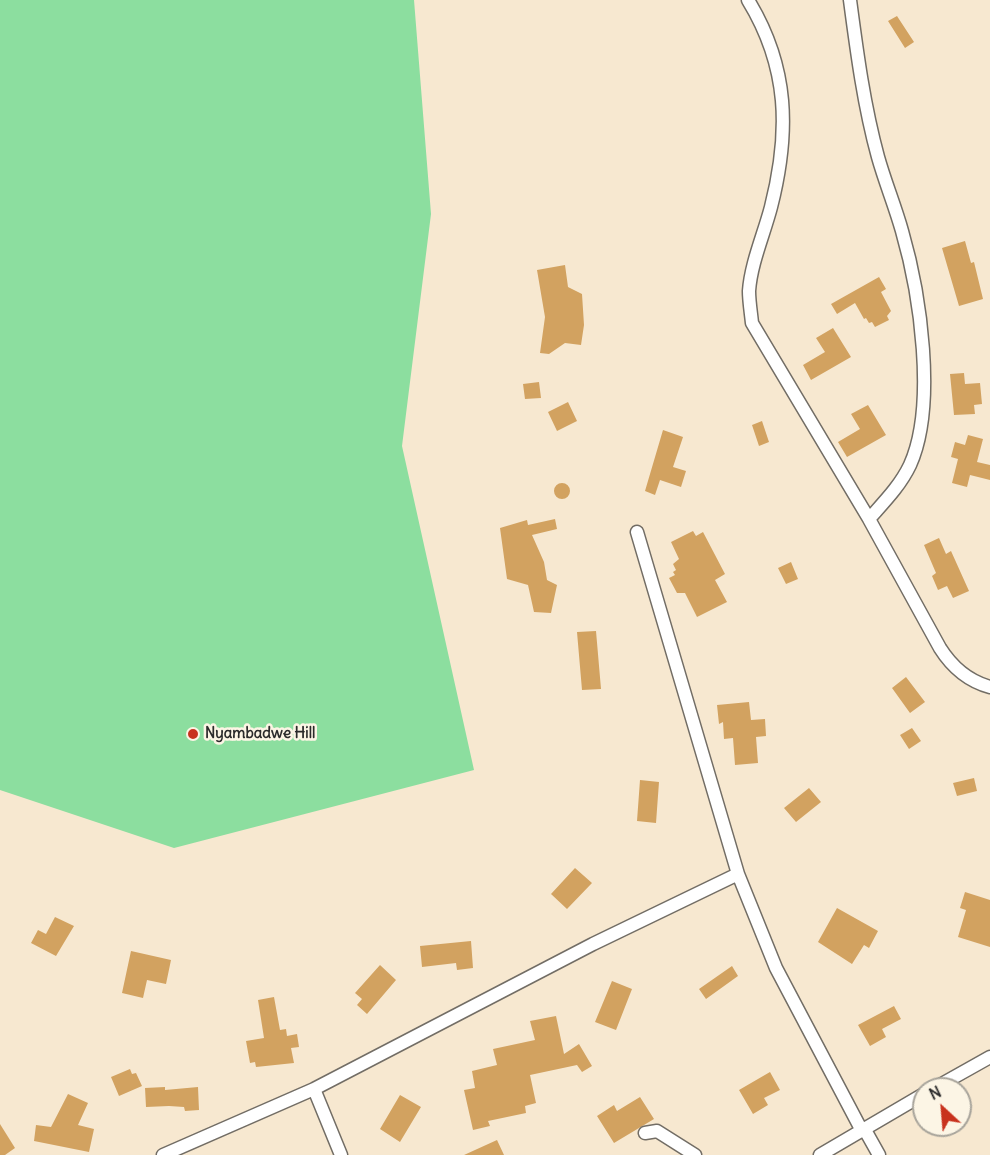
<!DOCTYPE html>
<html>
<head>
<meta charset="utf-8">
<style>
	body { margin:0 }
	#map { position:relative; width:990px; height:1155px; overflow:hidden; background:#f7e8d0; font-family:Delius,sans-serif }
	canvas { display:block }
	.north { position:absolute; left:912px; top:1077px; width:60px; height:60px; box-sizing:border-box; background:#fcf5e5; border:2px solid #a8a49b; border-radius:50%; rotate:334deg; font-size:16px; font-weight:700; line-height:24px; text-align:center; color:#2b2b2b }
	.north::after { content:''; display:block; margin:auto; width:21px; height:27px; background:#c8321e; clip-path:polygon(50% 0,100% 100%,50% 72%,0 100%) }
</style>
</head>
<body>
<div id="map">
<canvas width="990" height="1155"></canvas>
<div class="north">N</div>
</div>
<script>
const c = document.querySelector('canvas').getContext('2d');
c.lineJoin = 'round';
function paint(path, color) {
  c.fillStyle = color;
  c.fill(path, 'evenodd');
}
function stroke(path, color, width, dash) {
  c.strokeStyle = color;
  c.lineWidth = width;
  c.lineCap = dash ? 'butt' : 'round';
  c.setLineDash(dash || []);
  c.stroke(path);
}
function label(font, color, halo, rows, align = 'center') {
  c.font = font + ' Delius,sans-serif';
  c.lineWidth = 5;
  c.setLineDash([]);
  c.textBaseline = 'middle';
  c.strokeStyle = halo;
  c.fillStyle = color;
  for (const [text, x, y, turn = 0] of rows) {
    c.save();
    c.translate(x, y);
    c.rotate((+turn || 0) * Math.PI / 180);
    c.textAlign = isNaN(turn) ? turn : align;
    if (halo) c.strokeText(text, 0, 0);
    c.fillText(text, 0, 0);
    c.restore();
  }
}
paint(new Path2D(`
	M 0,0 L 414,0 L 431,214 L 402,446 L 474,770 L 174,848 L 0,790 Z`), '#8cde9f');
paint(new Path2D(`
	M 897,16 L 914,42 L 905,48 L 888,21 Z
	M 965,241 L 971,263 L 974,262 L 983,299 L 959,306 L 942,248 Z
	M 565,265 L 568,287 L 582,294 L 584,325 L 581,345 L 565,343 L 549,354 L 540,353 L 545,317 L 537,270 Z
	M 879,277 L 886,289 L 881,292 L 891,311 L 887,316 L 889,320 L 875,327 L 872,322 L 869,323 L 866,318 L 864,319 L 855,303 L 837,314 L 831,304 Z
	M 833,328 L 851,357 L 811,380 L 803,365 L 825,352 L 816,338 Z
	M 964,373 L 965,384 L 980,383 L 982,404 L 974,405 L 975,414 L 954,415 L 950,374 Z
	M 539,382 L 541,398 L 525,399 L 523,384 Z
	M 568,402 L 577,421 L 557,431 L 548,412 Z
	M 868,405 L 886,435 L 847,457 L 838,442 L 860,429 L 851,414 Z
	M 762,421 L 769,442 L 759,446 L 752,425 Z
	M 663,430 L 683,437 L 673,467 L 686,471 L 681,487 L 660,480 L 655,495 L 645,491 Z
	M 968,435 L 983,439 L 977,462 L 990,465 L 990,480 L 970,475 L 967,487 L 952,483 L 958,459 L 951,457 L 955,442 L 965,445 Z
	M554 491a8 8 0 1 1 16 0a8 8 0 1 1-16 0Z
	M 555,519 L 557,529 L 532,535 L 544,562 L 547,580 L 557,585 L 551,613 L 534,612 L 528,585 L 507,579 L 500,528 L 527,520 L 528,525 Z
	M 693,531 L 696,536 L 703,532 L 725,574 L 715,580 L 727,602 L 697,617 L 685,593 L 677,593 L 669,578 L 675,575 L 673,572 L 676,570 L 673,564 L 679,559 L 671,542 Z
	M 939,538 L 946,554 L 951,551 L 969,591 L 953,598 L 947,586 L 938,590 L 932,576 L 936,573 L 924,545 Z
	M 791,562 L 798,579 L 786,584 L 778,568 Z
	M 596,631 L 601,689 L 582,690 L 577,632 Z
	M 906,677 L 925,702 L 910,713 L 892,688 Z
	M 749,702 L 751,720 L 765,719 L 766,736 L 756,737 L 758,763 L 735,765 L 733,738 L 724,739 L 723,722 L 719,724 L 717,705 Z
	M 912,728 L 921,741 L 909,749 L 900,735 Z
	M 974,778 L 977,791 L 957,796 L 953,783 Z
	M 640,780 L 659,782 L 656,823 L 637,821 Z
	M 809,788 L 821,802 L 796,822 L 784,808 Z
	M 575,868 L 592,883 L 567,909 L 551,894 Z
	M 965,892 L 990,900 L 990,947 L 958,937 L 966,910 L 960,908 Z
	M 837,908 L 878,931 L 869,948 L 864,945 L 852,964 L 818,942 Z
	M 55,917 L 74,926 L 56,956 L 31,943 L 38,930 L 46,934 Z
	M 471,941 L 473,968 L 457,970 L 456,963 L 422,967 L 420,946 Z
	M 131,951 L 171,960 L 166,984 L 147,980 L 143,998 L 122,993 Z
	M 380,965 L 396,980 L 367,1014 L 357,1005 L 362,999 L 355,993 Z
	M 732,966 L 738,976 L 706,999 L 699,989 Z
	M 612,981 L 632,989 L 616,1030 L 595,1022 Z
	M 274,997 L 280,1030 L 286,1029 L 287,1036 L 297,1034 L 299,1047 L 291,1048 L 294,1063 L 256,1067 L 255,1062 L 250,1063 L 246,1041 L 264,1038 L 258,1000 Z
	M 894,1006 L 901,1019 L 882,1029 L 886,1037 L 870,1046 L 858,1025 Z
	M 556,1016 L 564,1054 L 579,1044 L 592,1066 L 582,1072 L 577,1065 L 530,1075 L 536,1103 L 525,1106 L 526,1113 L 488,1121 L 490,1126 L 473,1130 L 464,1090 L 475,1088 L 472,1071 L 497,1065 L 493,1049 L 535,1040 L 530,1021 Z
	M 130,1069 L 132,1074 L 136,1073 L 142,1086 L 119,1096 L 111,1077 Z
	M 770,1072 L 780,1090 L 764,1098 L 768,1105 L 753,1114 L 739,1090 Z
	M 165,1087 L 165,1090 L 198,1087 L 199,1110 L 185,1111 L 184,1107 L 169,1106 L 146,1107 L 145,1088 Z
	M 68,1094 L 88,1103 L 78,1125 L 94,1129 L 89,1152 L 34,1141 L 36,1125 L 51,1127 Z
	M 400,1095 L 421,1107 L 400,1142 L 380,1129 Z
	M 640,1097 L 654,1119 L 614,1143 L 597,1116 L 614,1105 L 617,1111 Z
	M 0,1124 L 15,1148 L 5,1155 L 0,1155 Z
	M 497,1140 L 504,1155 L 464,1155 Z`), '#d2a260');
const minor = new Path2D(`
	M 748,0 C 789,67 790,132 771,207 C 764,234 751,263 749,291 C 749,301 751,313 752,323 L 869,519 L 940,648 C 952,667 968,681 990,687
	M 850,0 C 857,53 864,106 878,157 C 885,182 895,206 902,231 C 920,293 937,405 910,465 C 900,486 884,502 869,519
	M 637,532 L 738,874 L 776,968 L 862,1131
	M 314,1089 L 341,1155
	M 933,1089 L 990,1057
	M 865,1130 L 879,1155
	M 645,1133 L 657,1131 L 695,1155
	M 163,1155 L 314,1089 L 593,944 L 738,874
	M 820,1155 L 924,1094`);
stroke(minor, '#726d65', 15);
stroke(minor, '#fff', 12);
for (const [x, y, r, color] of [
	[193,734,6,"#c8321e"]
]) {
  const dot = new Path2D();
  dot.arc(x, y, r, 0, 2 * Math.PI);
  c.fillStyle = color;
  c.fill(dot);
  stroke(dot, '#fcf5e5', 2);
}
label('bold 15px', '#2b2b2b', '#fcf5e5', [
	["Nyambadwe Hill",205,734]
], 'left');
</script>
</body>
</html>
